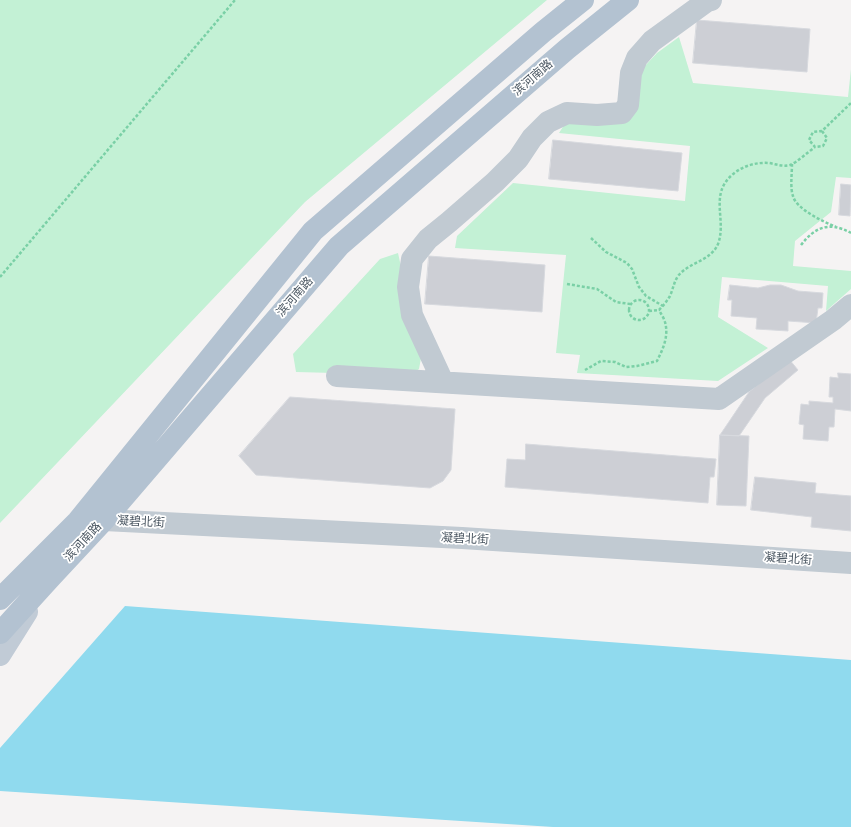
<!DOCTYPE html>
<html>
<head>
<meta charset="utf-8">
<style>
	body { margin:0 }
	canvas { display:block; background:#f5f3f3 }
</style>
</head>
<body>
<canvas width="851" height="827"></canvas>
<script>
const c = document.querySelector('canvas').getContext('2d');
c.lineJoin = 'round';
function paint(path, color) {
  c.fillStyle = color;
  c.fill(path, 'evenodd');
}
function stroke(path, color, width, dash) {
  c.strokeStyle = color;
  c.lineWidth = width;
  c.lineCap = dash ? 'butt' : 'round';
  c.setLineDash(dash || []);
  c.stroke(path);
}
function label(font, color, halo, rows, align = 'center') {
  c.font = font + ' Karla,"Noto Sans SC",sans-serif';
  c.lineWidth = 3.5;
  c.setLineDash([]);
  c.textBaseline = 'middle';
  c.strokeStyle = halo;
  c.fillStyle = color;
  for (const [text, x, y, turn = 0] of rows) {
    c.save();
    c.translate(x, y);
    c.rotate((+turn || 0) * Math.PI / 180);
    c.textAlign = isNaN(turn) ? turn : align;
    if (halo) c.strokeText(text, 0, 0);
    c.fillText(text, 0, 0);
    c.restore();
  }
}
paint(new Path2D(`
	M 0,0 L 547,0 L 305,202 L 0,523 Z
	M 679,37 L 693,83 L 848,97 L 851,69 L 851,178 L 836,177 L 831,212 L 795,241 L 793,266 L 851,271 L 851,289 L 826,311 L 828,286 L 722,277 L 718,317 L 768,348 L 718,381 L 577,373 L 580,355 L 556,353 L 566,255 L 455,248 L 457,236 L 513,183 L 685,201 L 690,146 L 559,133 L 568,119 L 625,119 L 643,68 L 657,53 Z
	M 398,253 L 421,358 L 419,369 L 411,375 L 296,372 L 293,354 L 380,259 Z`), '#c3f1d5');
paint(new Path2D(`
	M 125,606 L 851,660 L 851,827 L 553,827 L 0,791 L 0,748 Z`), '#90daee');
const building = new Path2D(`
	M 697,20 L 810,29 L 807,72 L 693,63 Z
	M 553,140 L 682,153 L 678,191 L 549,179 Z
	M 841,184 L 851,185 L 850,216 L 839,215 Z
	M 429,256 L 545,265 L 542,312 L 425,304 Z
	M 730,285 L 758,288 L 770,285 L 781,285 L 798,291 L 823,293 L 822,308 L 818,308 L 816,323 L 788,321 L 788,331 L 756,329 L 757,318 L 731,316 L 732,300 L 728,300 Z
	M 789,359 L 798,370 L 765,398 L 739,436 L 720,435 L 749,392 Z
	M 838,373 L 851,374 L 851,411 L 835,409 L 834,427 L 829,427 L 828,441 L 803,439 L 804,425 L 799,424 L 801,404 L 809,405 L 809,401 L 833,403 L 833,397 L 829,397 L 830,377 L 838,378 Z
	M 290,397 L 455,409 L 451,470 L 443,481 L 430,488 L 256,475 L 239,456 Z
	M 720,435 L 749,436 L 746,506 L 717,505 Z
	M 526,444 L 716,459 L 714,477 L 710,477 L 708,503 L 505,487 L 507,459 L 525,460 Z
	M 755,477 L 816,483 L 815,493 L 851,496 L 851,531 L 811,527 L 812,517 L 751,510 Z`);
paint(building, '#cdcfd5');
stroke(building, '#d7d9de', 1);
stroke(new Path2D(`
	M 822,131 L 827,138 L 823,146 L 815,147 L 809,140 L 813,132 L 822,131 L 851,103
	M 792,164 C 792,173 790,188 793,196 C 796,209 824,222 836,227
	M 591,238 L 606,252 L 627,263 L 632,269 L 639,287 L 646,296 L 663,306
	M 801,245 C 815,227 829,221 851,233
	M 0,277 L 235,0
	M 567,284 L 597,289 L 616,302 L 630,304
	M629 310a10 10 0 1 1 20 0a10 10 0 1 1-20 0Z
	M 649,311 L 659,310 C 663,306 667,301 670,296 C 673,289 674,282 678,276 C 689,262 711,261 718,244 C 727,220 709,195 732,175 C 742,166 756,162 769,163 C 776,164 782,167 790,165 C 796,163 808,152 815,147
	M 585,370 L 601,361 L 615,362 L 626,367 L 637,366 L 657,361 C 663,349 669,336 665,322 C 664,318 661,314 659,310`), '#7ad0a6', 2.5, [3, 2]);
stroke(new Path2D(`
	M 337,376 L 719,399 L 833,320 L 851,305
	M 443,382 L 412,315 L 408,287 L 412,259 L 428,239 L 449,222 L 495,182 L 518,159 L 532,138 L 548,122 L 567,113 L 597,115 L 622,113 L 628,105 L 631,73 L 637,58 L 652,41 L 707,1 L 711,0
	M 87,521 L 104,520 L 462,538 L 851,563`), '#c1cad2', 22);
stroke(new Path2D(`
	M 0,655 L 27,612`), '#c1cbd6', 22);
stroke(new Path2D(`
	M 0,599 L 78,521 L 313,231 L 543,32 L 583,0
	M 0,633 L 49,579 L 104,520 L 339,246 L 567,49 L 628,0`), '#b3c2d1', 22);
label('12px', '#4a5661', '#fff', [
	["滨河南路",533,78,-41],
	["滨河南路",295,297,-49],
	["凝碧北街",141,522,3],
	["凝碧北街",465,539,3],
	["滨河南路",83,542,-47],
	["凝碧北街",788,559,4]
]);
</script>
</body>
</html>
